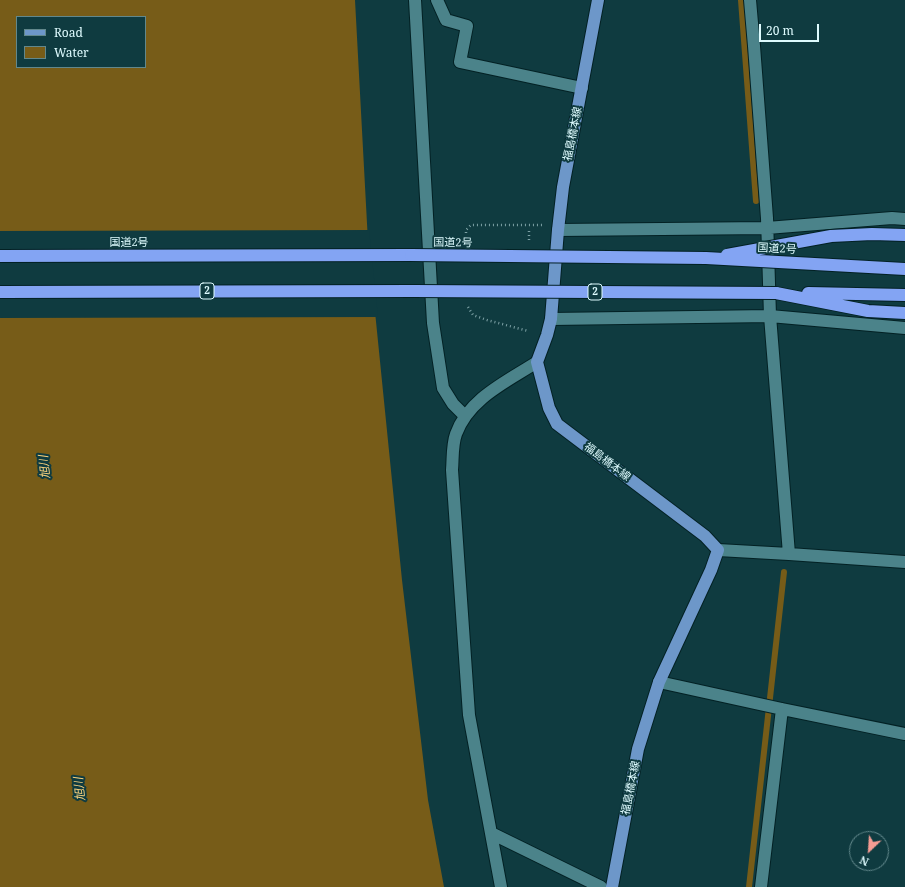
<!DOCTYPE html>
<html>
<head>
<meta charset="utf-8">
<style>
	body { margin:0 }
	#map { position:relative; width:905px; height:887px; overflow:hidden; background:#0f3b40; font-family:"Noto Serif",serif }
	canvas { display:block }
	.legend { position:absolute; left:16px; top:16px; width:130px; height:52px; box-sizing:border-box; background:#0f3b40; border:1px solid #62888c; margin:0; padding:5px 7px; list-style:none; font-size:12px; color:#defbfe }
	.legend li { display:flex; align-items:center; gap:8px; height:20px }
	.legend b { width:20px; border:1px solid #62888c }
	.north { position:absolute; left:849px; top:831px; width:40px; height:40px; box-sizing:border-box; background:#0f3b40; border:1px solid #62888c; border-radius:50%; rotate:205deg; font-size:11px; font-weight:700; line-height:16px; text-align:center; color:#defbfe }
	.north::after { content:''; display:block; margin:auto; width:14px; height:18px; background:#f59c93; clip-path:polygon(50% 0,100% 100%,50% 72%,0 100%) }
	.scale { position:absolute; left:759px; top:24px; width:60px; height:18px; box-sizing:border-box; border:2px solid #defbfe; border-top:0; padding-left:5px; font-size:12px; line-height:14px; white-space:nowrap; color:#defbfe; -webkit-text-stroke:3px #0f3b40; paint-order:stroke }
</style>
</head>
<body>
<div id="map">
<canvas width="905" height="887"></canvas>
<ul class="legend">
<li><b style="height:5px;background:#6d97c9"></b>Road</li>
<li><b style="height:11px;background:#775c18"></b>Water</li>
</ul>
<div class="north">N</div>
<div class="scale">20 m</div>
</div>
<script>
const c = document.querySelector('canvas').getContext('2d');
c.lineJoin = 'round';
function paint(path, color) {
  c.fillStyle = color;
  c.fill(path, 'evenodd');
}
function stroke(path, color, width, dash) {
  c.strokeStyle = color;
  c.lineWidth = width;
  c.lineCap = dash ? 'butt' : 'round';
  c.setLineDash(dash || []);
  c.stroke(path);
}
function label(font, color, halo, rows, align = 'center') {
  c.font = font + ' "Noto Serif","Noto Sans JP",serif';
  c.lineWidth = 4;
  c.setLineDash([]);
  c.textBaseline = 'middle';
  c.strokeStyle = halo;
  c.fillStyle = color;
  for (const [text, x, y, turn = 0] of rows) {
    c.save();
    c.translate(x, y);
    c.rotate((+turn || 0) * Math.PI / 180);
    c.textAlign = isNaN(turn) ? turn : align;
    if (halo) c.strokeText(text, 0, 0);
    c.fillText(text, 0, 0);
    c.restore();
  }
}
paint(new Path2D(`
	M 0,0 L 355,0 L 368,242 L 402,580 L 428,800 L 444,887 L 0,887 ZM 17,17 L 145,17 L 145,67 L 17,67 Z`), '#775c18');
paint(new Path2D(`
	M 369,230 L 378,317 L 0,318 L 0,231 Z`), '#0f3b40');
stroke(new Path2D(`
	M 741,0 L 756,201
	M 749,887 L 784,572`), '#775c18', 6);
const minor = new Path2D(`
	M 415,0 L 433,323 L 443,388 L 453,404 L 465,416
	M 437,0 L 446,20 L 467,26 L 460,62 L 582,88
	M 750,0 L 754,46 L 767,218 L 770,316 L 789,554
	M 558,230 L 767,228 L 892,218 L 905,219
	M 551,319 L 770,316 L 905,328
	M 718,550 L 789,554 L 905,562
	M 659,682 L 782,709 L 905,734
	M 491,833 L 601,887
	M 501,887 L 469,715 L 452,470 C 453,458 452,445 456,434 C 469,398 508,381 537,362
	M 761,887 L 782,709`);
const major = new Path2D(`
	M 598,0 L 563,187 L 558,230 L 551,319 L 547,335 L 537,362 L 549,408 L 557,424 L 705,536 L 718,550 L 711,570 L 659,682 L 638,749 L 612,887`);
const highway = new Path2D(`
	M 0,256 L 411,255
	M 0,292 L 414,291
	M 776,293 L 868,311 L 905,313
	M 808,293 L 905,295`);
stroke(minor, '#032124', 14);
stroke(major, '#032124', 14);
stroke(highway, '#032124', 14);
stroke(new Path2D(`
	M 529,231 L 529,240
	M 466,241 L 466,230 L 471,225 L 542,225
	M 468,307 L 473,315 L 487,320 L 528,331`), '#7da1a5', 2.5, [1, 3]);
stroke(minor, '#4b838a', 12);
stroke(major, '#6d97c9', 12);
stroke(highway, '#83a4f3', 12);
const highwayBridge = new Path2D(`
	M 411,255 L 706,258 L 905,269
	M 727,255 L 831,236 L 872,234 L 905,235
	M 414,291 L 776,293`);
stroke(highwayBridge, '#032124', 14, []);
stroke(highwayBridge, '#83a4f3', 12);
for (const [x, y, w] of [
	[207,291,14],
	[595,292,14]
]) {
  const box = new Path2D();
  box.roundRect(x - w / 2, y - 8, w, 16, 3);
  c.fillStyle = '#0f3b40';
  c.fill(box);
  stroke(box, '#defbfe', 1);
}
label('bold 10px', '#defbfe', null, [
	["2",207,291],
	["2",595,292]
]);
label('11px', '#defbfe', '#0f3b40', [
	["福島橋本線",573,134,-79],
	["国道2号",129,243],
	["国道2号",453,243,1],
	["国道2号",777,249,3],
	["福島橋本線",607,462,37],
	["福島橋本線",631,788,-79]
]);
label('italic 12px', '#f8d17c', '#0f3b40', [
	["旭川",45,467,-96],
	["旭川",80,789,-96]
]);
</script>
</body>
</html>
